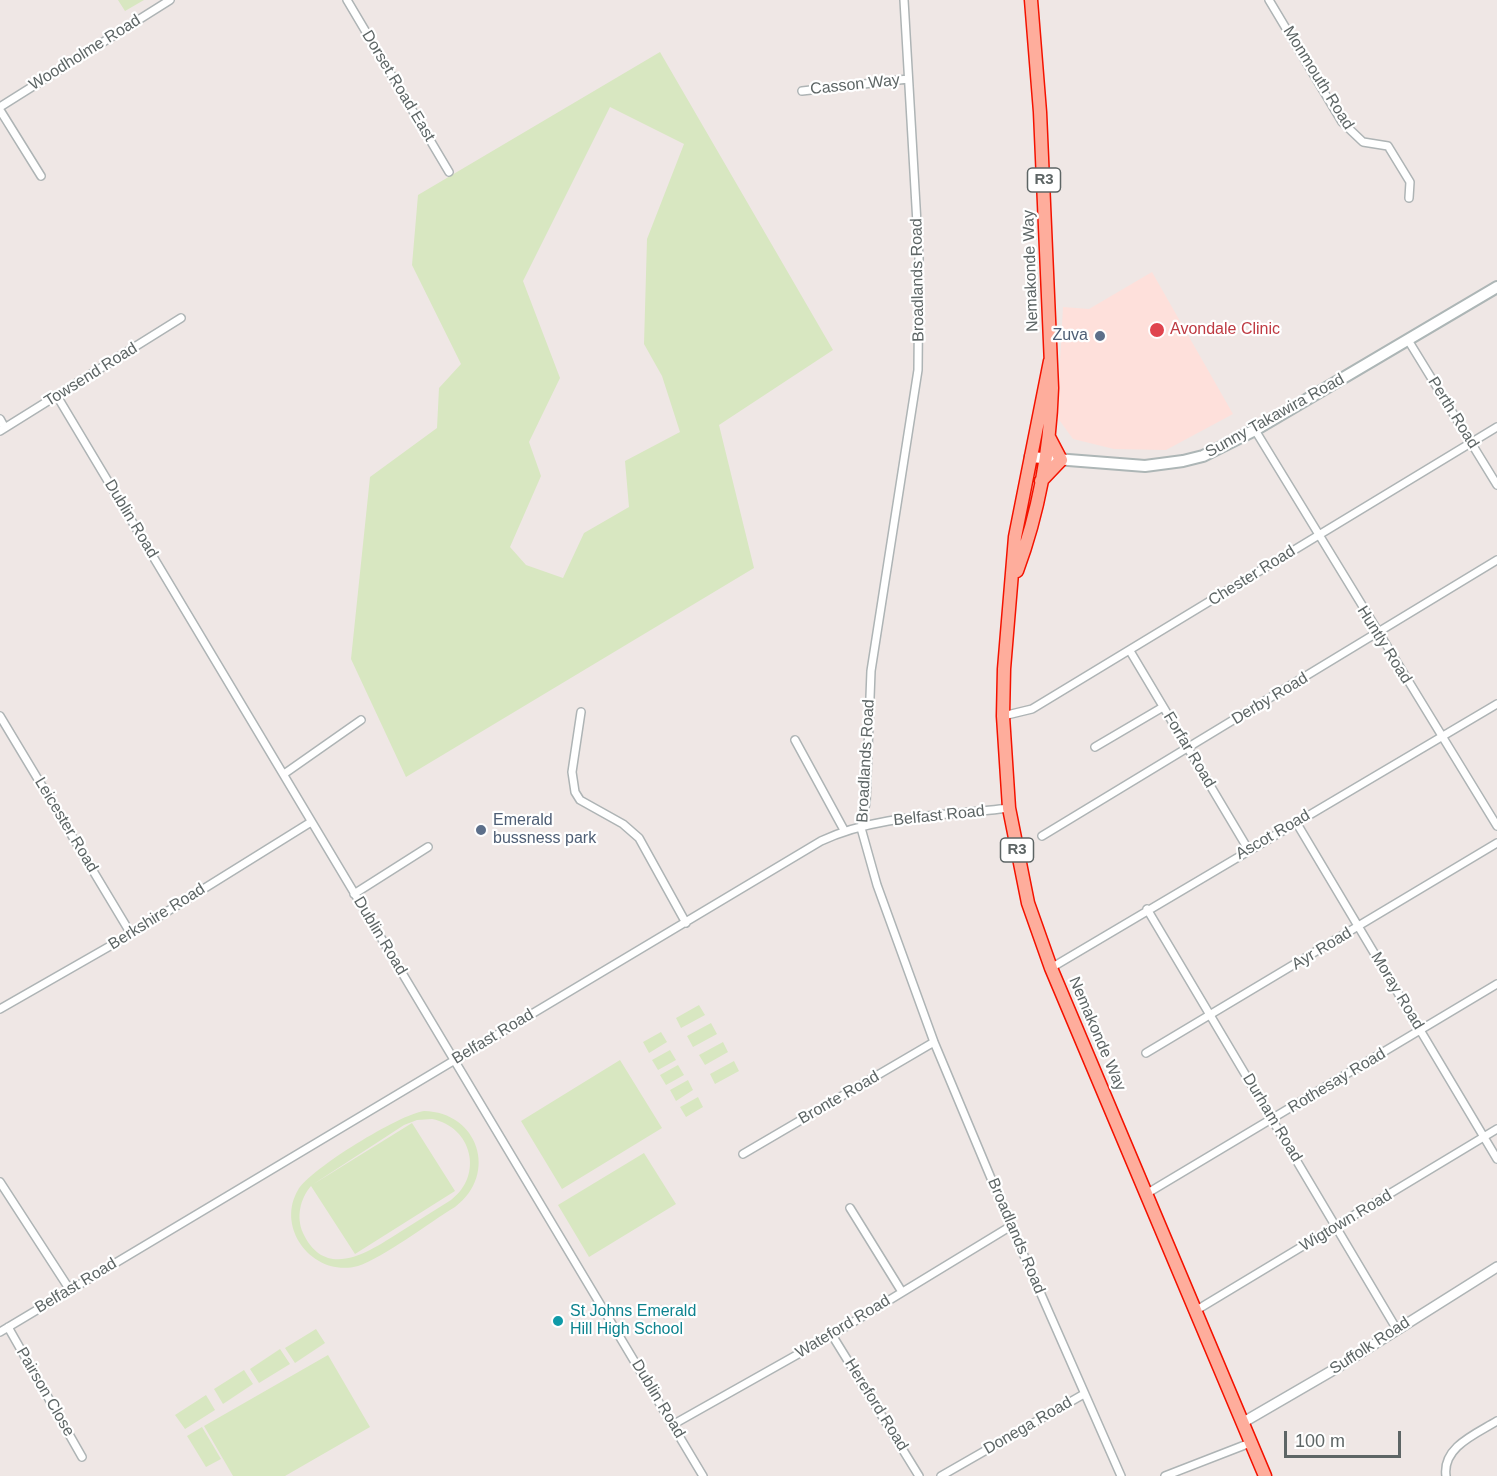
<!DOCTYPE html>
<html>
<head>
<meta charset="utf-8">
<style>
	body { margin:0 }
	#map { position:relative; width:1497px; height:1476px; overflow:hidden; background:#efe7e5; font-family:Arial,sans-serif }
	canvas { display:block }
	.scale { position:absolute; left:1284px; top:1431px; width:117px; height:27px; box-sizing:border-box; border:3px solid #5d6565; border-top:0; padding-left:8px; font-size:18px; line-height:21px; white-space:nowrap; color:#5d6565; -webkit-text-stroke:4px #fff; paint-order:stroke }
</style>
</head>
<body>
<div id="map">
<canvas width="1497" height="1476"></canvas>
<div class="scale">100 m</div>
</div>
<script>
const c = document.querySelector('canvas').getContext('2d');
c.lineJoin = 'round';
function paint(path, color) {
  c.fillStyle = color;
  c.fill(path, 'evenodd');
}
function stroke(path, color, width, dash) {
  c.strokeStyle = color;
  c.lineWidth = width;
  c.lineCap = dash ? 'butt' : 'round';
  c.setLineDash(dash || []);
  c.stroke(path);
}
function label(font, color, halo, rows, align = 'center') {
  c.font = font + ' Arial,sans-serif';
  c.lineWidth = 4.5;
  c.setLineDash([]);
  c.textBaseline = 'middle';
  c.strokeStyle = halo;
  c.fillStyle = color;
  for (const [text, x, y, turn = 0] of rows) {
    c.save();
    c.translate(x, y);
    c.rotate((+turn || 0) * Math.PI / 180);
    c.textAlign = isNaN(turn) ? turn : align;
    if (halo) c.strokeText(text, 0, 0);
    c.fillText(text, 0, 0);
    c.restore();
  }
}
paint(new Path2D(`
	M 1152,272 L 1233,414 L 1166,450 L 1114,449 L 1073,439 L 1057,417 L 1063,307 L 1089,309 Z`), '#fee0db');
paint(new Path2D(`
	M 118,0 L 144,0 L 125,11 Z
	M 660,52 L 833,350 L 719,425 L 754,568 L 406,777 L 351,659 L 370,477 L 437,428 L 439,388 L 461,364 L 412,265 L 418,195 ZM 610,107 L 684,144 L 647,239 L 644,344 L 662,376 L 680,432 L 625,461 L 629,507 L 584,533 L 563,578 L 526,565 L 510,547 L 541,476 L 529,442 L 560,378 L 523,281 Z
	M 699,1005 L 705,1015 L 681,1028 L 676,1018 Z
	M 711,1023 L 717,1034 L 693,1047 L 687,1036 Z
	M 661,1032 L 667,1042 L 649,1053 L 643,1042 Z
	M 723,1042 L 728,1052 L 705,1065 L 699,1055 Z
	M 670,1050 L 676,1060 L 658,1070 L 652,1060 Z
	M 620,1060 L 662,1128 L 562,1189 L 521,1121 Z
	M 734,1061 L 739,1071 L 715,1084 L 710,1074 Z
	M 678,1065 L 684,1075 L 666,1085 L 660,1075 Z
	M 688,1080 L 693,1090 L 676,1101 L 670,1090 Z
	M 698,1097 L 703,1107 L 686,1117 L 680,1107 Z
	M 424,1111 C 478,1112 499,1174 455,1207 C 430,1222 383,1258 358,1266 C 314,1278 275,1229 298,1190 C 310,1169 400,1114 424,1111 ZM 432,1119 C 472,1127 484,1175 451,1200 C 434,1211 417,1221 400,1232 C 370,1251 326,1282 303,1233 C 296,1217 300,1199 311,1186 L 355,1254 L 455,1191 L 412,1123 L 312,1185 L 404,1125 L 417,1120 Z
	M 644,1153 L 676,1204 L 589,1257 L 558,1205 Z
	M 316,1329 L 325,1343 L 295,1363 L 285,1348 Z
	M 280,1349 L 290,1364 L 259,1383 L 250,1369 Z
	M 328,1355 L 370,1427 L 285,1476 L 233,1476 L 204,1426 Z
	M 244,1370 L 253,1384 L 223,1404 L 214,1389 Z
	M 206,1395 L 215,1410 L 185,1429 L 175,1415 Z
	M 202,1427 L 221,1459 L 206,1467 L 187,1436 Z`), '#d8e7c1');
const minor = new Path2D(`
	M 347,0 L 449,172
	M 904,0 L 919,258 L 918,370 L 871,671 L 866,802 L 861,828 L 877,885 L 934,1042 L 1011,1226 L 1121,1476
	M 1269,0 L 1342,122 L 1363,142 L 1388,146 L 1410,182 L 1409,198
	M 802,91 L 908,79
	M 0,107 L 170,0
	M 0,110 L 41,176
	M 1408,340 L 1497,485
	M 57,396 L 703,1476
	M 0,419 L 5,428
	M 1255,430 L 1497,826
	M 0,431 L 181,318
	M 1130,651 L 1248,849
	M 581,712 L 572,772 L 575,792 L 580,800 L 623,824 L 639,838 L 686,923
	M 0,716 L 131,934
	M 1003,716 L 1032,709 L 1497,427
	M 795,740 L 844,830
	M 1095,747 L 1163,707
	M 284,774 L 361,720
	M 1296,822 L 1497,1159
	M 1042,836 L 1497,560
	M 354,894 L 428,847
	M 1147,909 L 1396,1328
	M 1051,968 L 1497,704
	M 0,1009 L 131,934 L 311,822
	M 1146,1053 L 1497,843
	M 743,1154 L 934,1042
	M 0,1182 L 70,1290
	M 1146,1194 L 1497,984
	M 850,1208 L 902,1292
	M 1195,1311 L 1497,1129
	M 8,1327 L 82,1457
	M 0,1332 L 821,841 C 878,814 947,816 1009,808
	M 832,1335 L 919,1476
	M 674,1424 L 832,1335 L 1011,1226
	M 941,1476 L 1084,1394
	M 1165,1476 L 1250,1443
	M 1446,1476 C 1442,1447 1476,1434 1497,1421`);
const tertiary = new Path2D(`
	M 1242,1423 L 1335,1369 L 1497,1267`);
const secondary = new Path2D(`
	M 1030,457 L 1145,466 L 1183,461 L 1203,456 L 1255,430 L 1497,287`);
const trunk = new Path2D(`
	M 1050,361 L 1015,537 L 1004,669 L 1003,716 L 1009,808 L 1028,903 L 1051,968 L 1265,1476
	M 1041,481 L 1061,460 L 1049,437
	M 1017,571 C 1038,514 1050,450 1052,388 L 1040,112 L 1031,0`);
stroke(minor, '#aeb4b5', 10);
stroke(tertiary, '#aeb4b5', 12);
stroke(secondary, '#adb6b6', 14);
stroke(trunk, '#f41200', 15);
stroke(minor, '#fff', 7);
stroke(tertiary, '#fff', 9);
stroke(secondary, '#fff', 10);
stroke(trunk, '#fead9c', 12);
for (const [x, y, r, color] of [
	[1157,330,8,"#e0444e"],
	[1100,336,6,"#5c6f8a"],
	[481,830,6,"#5c6f8a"],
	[558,1321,6,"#0f9aa8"]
]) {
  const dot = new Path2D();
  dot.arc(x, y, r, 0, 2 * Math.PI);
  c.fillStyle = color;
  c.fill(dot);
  stroke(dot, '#fff', 2);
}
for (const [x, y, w] of [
	[1044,180,33],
	[1017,850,33]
]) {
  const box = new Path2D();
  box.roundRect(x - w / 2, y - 12, w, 24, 4.5);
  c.fillStyle = '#fff';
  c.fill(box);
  stroke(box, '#5d6565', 1.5);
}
label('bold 15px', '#5d6565', null, [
	["R3",1044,180],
	["R3",1017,850]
]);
label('16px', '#5d6565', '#fff', [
	["Woodholme Road",85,53,-32],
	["Monmouth Road",1318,78,58],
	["Casson Way",855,85,-6],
	["Dorset Road East",398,86,59],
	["Nemakonde Way",1031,271,-92],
	["Broadlands Road",918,280,-91],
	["Towsend Road",91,375,-32],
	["Perth Road",1453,413,58],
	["Sunny Takawira Road",1275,416,-29],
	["Dublin Road",131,519,59],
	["Chester Road",1252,576,-32],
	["Huntly Road",1384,645,58],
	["Derby Road",1270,699,-31],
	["Forfar Road",1189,750,59],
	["Broadlands Road",866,761,-87],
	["Belfast Road",939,816,-6],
	["Leicester Road",66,825,59],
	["Ascot Road",1273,835,-30],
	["Berkshire Road",157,917,-32],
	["Dublin Road",380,936,59],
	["Ayr Road",1322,949,-31],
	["Moray Road",1397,991,59],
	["Nemakonde Way",1097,1034,67],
	["Belfast Road",493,1037,-31],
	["Rothesay Road",1337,1081,-31],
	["Bronte Road",839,1098,-30],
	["Durham Road",1272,1118,59],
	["Wigtown Road",1346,1221,-31],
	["Broadlands Road",1016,1236,67],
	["Belfast Road",76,1286,-31],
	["Wateford Road",843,1327,-31],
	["Suffolk Road",1370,1346,-33],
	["Pairson Close",45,1392,60],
	["Dublin Road",658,1399,59],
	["Hereford Road",876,1405,58],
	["Donega Road",1028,1426,-30]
]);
label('16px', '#be3a42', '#fff', [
	["Avondale Clinic",1170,330]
], 'left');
label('16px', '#4e5e75', '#fff', [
	["Zuva",1088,336],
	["Emerald",493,821,"left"],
	["bussness park",493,839,"left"]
], 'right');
label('16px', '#0d838f', '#fff', [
	["St Johns Emerald",570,1312],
	["Hill High School",570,1330]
], 'left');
</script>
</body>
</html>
